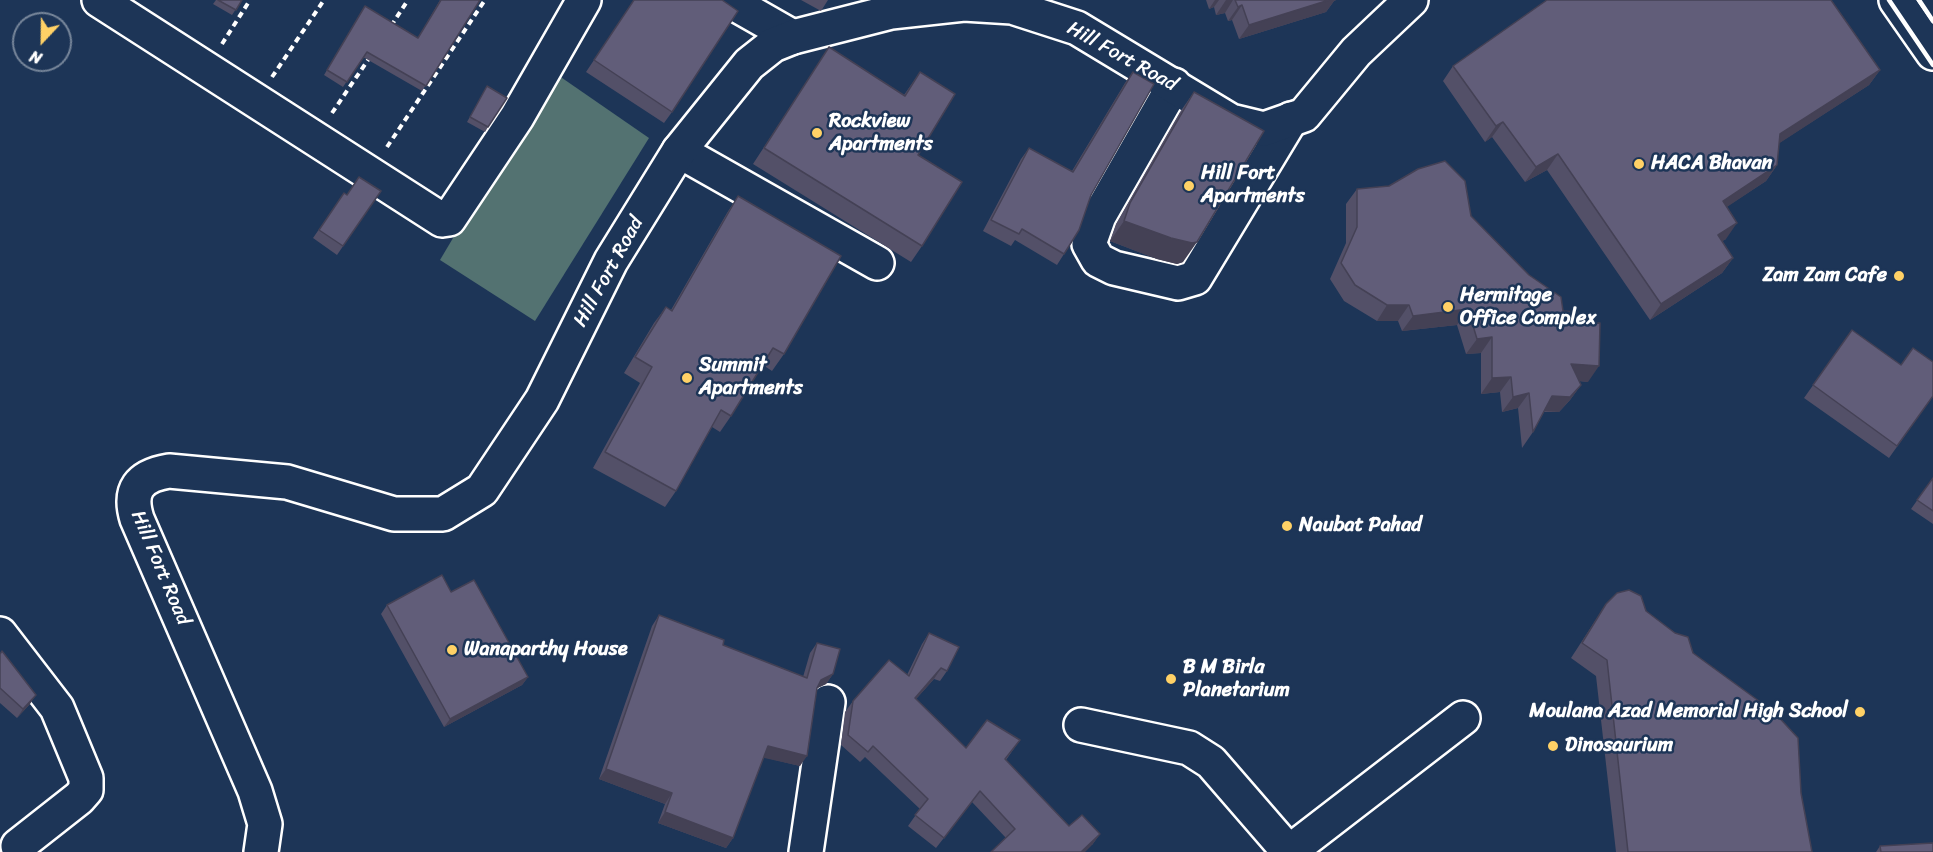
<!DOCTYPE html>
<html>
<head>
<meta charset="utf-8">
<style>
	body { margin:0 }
	#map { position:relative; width:1933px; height:852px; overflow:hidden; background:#1d3557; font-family:Sriracha,sans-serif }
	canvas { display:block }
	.north { position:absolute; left:12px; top:12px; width:60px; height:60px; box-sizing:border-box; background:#1d3557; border:2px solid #77869a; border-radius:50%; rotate:202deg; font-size:16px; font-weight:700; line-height:24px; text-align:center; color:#fff }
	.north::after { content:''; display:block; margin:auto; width:21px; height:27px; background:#ffd166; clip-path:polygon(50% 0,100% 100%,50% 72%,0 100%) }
</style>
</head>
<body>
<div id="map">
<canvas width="1933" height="852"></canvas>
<div class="north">N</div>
</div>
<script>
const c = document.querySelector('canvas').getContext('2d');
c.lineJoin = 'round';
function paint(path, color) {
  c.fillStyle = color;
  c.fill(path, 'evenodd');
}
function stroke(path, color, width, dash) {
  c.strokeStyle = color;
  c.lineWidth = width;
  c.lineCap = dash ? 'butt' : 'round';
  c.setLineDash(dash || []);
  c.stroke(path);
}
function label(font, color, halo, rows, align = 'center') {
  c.font = font + ' Sriracha,sans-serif';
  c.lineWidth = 5;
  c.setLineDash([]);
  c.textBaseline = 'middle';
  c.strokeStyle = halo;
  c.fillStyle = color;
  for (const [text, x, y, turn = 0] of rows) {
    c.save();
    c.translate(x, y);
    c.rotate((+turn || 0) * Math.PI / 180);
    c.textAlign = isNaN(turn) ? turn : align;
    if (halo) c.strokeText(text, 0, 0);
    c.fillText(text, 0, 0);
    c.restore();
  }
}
paint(new Path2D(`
	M 552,71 L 649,138 L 535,321 L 440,260 Z`), '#537271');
const minor = new Path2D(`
	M 99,0 L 442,220 L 449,219 L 517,117 L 584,0
	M 728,0 L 793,37
	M 1174,85 L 1099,216 L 1089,244 L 1098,260 L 1114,268 L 1178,283 L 1195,278 L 1291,119
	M 679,151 L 877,263
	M 0,634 L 57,708 L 86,778 L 86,790 L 79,798 L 18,846
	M 1081,725 L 1189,748 L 1211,762 L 1289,852
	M 806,852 L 828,702
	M 1289,852 L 1463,718`);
const major = new Path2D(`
	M 261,852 L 265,824 L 255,791 L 137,519 C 128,490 139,476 169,471 L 287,482 L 394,514 L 443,514 L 482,490 L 542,400 L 611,261 L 679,151 L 749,64 L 773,45 L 793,37 L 891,12 L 964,4 L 1012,7 L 1077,28 L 1231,121 L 1264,129 L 1304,115 L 1356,52 L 1411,0`);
const highway = new Path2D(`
	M 1896,0 L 1933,53`);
stroke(minor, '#fff', 38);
stroke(major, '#fff', 38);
stroke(highway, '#fff', 38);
stroke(new Path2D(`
	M 391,26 L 408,0
	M 222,44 L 250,0
	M 272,77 L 324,0
	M 332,113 L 370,57
	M 387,147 L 485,0`), '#fff', 4, [6, 4.5]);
stroke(minor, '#1d3557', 33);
stroke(major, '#1d3557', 33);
stroke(highway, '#1d3557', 33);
stroke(new Path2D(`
	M 1889,0 L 1933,65
	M 1919,0 L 1933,21`), '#fff', 4.5);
paint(new Path2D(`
	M 216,0 L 242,0 L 232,15 L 213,4 Z
	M 440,0 L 480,0 L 422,91 L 363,57 L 343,87 L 324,75 L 365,6 L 418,38 Z
	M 634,0 L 672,112 L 664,123 L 586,72 Z
	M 801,0 L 828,0 L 821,11 Z
	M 1206,0 L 1336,0 L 1334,1 L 1326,12 L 1239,39 L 1232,20 L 1228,21 L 1225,13 L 1216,15 L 1214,7 L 1209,9 Z
	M 829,47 L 904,95 L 920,72 L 918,155 L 922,246 L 911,262 L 753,164 Z
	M 1453,66 L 1880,70 L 1869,85 L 1779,143 L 1777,165 L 1766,181 L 1726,207 L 1726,239 L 1722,241 L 1733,258 L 1722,273 L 1650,320 L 1547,170 L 1525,182 L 1492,137 L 1485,142 L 1443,81 Z
	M 1133,72 L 1091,195 L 1064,254 L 1057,265 L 1015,240 L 1011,246 L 983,231 L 1021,159 L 1029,148 L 1072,171 L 1125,83 Z
	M 487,86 L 488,127 L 485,132 L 467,122 Z
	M 1194,92 L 1183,262 L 1177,264 L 1157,259 L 1110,241 L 1116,224 L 1180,112 Z
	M 1357,189 L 1471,216 L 1563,311 L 1588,382 L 1579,381 L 1581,385 L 1570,400 L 1559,412 L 1544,412 L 1533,432 L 1522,448 L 1518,408 L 1502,412 L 1500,392 L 1481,394 L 1481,353 L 1466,354 L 1457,325 L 1402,331 L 1398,321 L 1377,321 L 1344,301 L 1330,279 L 1346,243 L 1346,204 Z
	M 381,191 L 337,255 L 313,238 L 344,193 L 347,195 Z
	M 738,196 L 784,354 L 772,371 L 763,365 L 731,416 L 720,432 L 712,427 L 676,491 L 665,507 L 593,468 L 640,383 L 624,373 L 654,323 L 666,307 L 671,310 L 727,213 Z
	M 1852,330 L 1933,396 L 1889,458 L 1804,398 Z
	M 1933,478 L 1933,524 L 1911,509 Z
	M 451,592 L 528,677 L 522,685 L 444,727 L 381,614 L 387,605 Z
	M 1606,604 L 1646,611 L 1801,793 L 1812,852 L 1616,852 L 1596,676 L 1571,658 Z
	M 659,615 L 723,645 L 803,677 L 810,653 L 817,643 L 833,674 L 826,684 L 817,688 L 800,766 L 763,757 L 733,838 L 726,848 L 658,823 L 665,804 L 599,779 L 652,626 Z
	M 929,633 L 947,671 L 940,681 L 934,679 L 916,699 L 966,748 L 1020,740 L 1006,760 L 1069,826 L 1100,834 L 1092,845 L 1006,838 L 972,802 L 936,848 L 908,826 L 920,809 L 865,757 L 860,762 L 841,745 L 845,712 L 853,701 L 907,675 L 922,644 Z
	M 0,654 L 30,704 L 17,718 L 0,703 Z
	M 1880,846 L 1933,852 L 1876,852 Z`), '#535068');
paint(new Path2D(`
	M 1215,0 L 1219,0 L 1214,7 L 1209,9 Z
	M 1226,0 L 1233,0 L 1225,13 L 1216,15 Z
	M 1326,0 L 1336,0 L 1334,1 L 1326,12 L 1239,39 L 1249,25 Z
	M 1242,5 L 1232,20 L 1228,21 L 1238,7 Z
	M 1880,70 L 1869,85 L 1769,150 L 1780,134 Z
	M 1503,122 L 1492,137 L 1485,142 L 1496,126 Z
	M 1558,154 L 1547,170 L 1525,182 L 1536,167 Z
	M 1777,165 L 1766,181 L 1712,217 L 1723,201 Z
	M 1124,221 L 1197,242 L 1183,262 L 1177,264 L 1157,259 L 1110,241 Z
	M 1737,223 L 1726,239 L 1707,251 L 1718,235 Z
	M 1733,258 L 1722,273 L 1650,320 L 1661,304 Z
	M 1387,305 L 1409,305 L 1398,321 L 1377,321 Z
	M 1468,309 L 1457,325 L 1402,331 L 1413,316 Z
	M 1492,337 L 1481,353 L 1466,354 L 1477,339 Z
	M 1571,364 L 1599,366 L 1588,382 L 1560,379 Z
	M 1511,377 L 1500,392 L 1481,394 L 1492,378 Z
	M 1581,385 L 1570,400 L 1559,412 L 1541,411 L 1552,396 Z
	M 1529,393 L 1518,408 L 1502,412 L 1513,397 Z
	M 941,668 L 934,679 L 908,708 L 915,698 Z
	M 833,674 L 826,684 L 814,690 L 821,680 Z
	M 528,677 L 522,685 L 444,727 L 450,719 Z
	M 36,695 L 30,704 L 17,718 L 23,709 Z
	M 768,746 L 807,756 L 800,766 L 760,757 Z
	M 606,769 L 672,793 L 665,804 L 599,779 Z
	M 665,812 L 733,838 L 726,848 L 658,823 Z
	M 1100,834 L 1092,845 L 1085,852 L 1081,852 Z`), '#444155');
const building = new Path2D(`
	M 218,0 L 242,0 L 236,10 Z
	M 441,0 L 480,0 L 426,86 L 367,52 L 347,82 L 327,70 L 365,6 L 418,38 Z
	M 634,0 L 722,0 L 738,11 L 672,112 L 594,60 Z
	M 1235,0 L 1329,0 L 1249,25 L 1242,5 L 1238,7 Z
	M 1547,0 L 1831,0 L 1880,70 L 1780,134 L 1777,165 L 1723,201 L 1737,223 L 1718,235 L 1733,258 L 1661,304 L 1558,154 L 1536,167 L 1503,122 L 1496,126 L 1453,66 Z
	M 829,47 L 905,96 L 920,72 L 955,94 L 918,155 L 962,182 L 922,246 L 764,148 Z
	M 1133,72 L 1154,84 L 1091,195 L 1079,230 L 1064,254 L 1022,229 L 1019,234 L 991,220 L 1029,148 L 1073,172 Z
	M 487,86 L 507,98 L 488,127 L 470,117 Z
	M 1194,92 L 1264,131 L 1197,242 L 1192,243 L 1171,238 L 1124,221 L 1130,203 Z
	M 1445,161 L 1465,181 L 1471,216 L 1529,275 L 1561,297 L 1563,311 L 1578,312 L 1581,324 L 1600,323 L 1599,366 L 1571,364 L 1581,385 L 1570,397 L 1552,396 L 1533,432 L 1529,393 L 1513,397 L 1511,377 L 1492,378 L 1492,337 L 1477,339 L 1468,309 L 1413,316 L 1409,305 L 1387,305 L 1355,285 L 1341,263 L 1357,227 L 1357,189 L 1389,186 L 1418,169 Z
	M 359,177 L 381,191 L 343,246 L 319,230 L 344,193 L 347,195 Z
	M 738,196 L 841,256 L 784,354 L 773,348 L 731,416 L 721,410 L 676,491 L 605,452 L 652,367 L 635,357 L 666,307 L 672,311 Z
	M 1852,330 L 1901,365 L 1913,348 L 1933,362 L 1933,396 L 1897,446 L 1813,385 Z
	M 1933,478 L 1933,511 L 1917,500 Z
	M 442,575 L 451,592 L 474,580 L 528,677 L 450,719 L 387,605 Z
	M 1629,590 L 1641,596 L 1646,611 L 1675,633 L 1688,637 L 1693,653 L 1774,712 L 1798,738 L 1801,793 L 1812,852 L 1628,852 L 1607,660 L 1582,643 L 1606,604 L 1617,593 Z
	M 659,615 L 724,640 L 723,645 L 807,678 L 817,643 L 840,649 L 833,674 L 821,680 L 817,688 L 807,756 L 768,746 L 733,838 L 665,812 L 672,793 L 606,769 Z
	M 929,633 L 959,647 L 947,671 L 941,668 L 915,698 L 966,748 L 987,720 L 1020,740 L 1005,759 L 1069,826 L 1082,815 L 1100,834 L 1081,852 L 991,852 L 1015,829 L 980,791 L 944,838 L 915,815 L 928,799 L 873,746 L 868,752 L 848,735 L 853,701 L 889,660 L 909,676 Z
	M 2,651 L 36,695 L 23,709 L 0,688 L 0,654 Z
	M 1933,843 L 1933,852 L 1881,852 L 1880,846 Z`);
paint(building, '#615d79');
stroke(building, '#444155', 1.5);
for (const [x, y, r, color] of [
	[817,133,6,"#ffd166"],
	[1639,164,6,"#ffd166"],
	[1189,186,6,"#ffd166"],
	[1899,276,6,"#ffd166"],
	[1448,307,6,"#ffd166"],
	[687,378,6,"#ffd166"],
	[1287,526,6,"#ffd166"],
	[452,650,6,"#ffd166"],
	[1171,679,6,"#ffd166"],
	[1860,712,6,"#ffd166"],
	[1553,746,6,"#ffd166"]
]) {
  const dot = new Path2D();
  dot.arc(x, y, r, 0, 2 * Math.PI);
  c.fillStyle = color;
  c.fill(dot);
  stroke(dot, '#1d3557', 2);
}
label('20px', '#fff', '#1d3557', [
	["Hill Fort Road",1122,57,29],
	["Hill Fort Road",609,272,-61],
	["Hill Fort Road",160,568,67]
]);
label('bold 20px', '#fff', '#1d3557', [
	["Rockview",829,122],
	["Apartments",829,145],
	["HACA Bhavan",1651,164],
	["Hill Fort",1201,174],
	["Apartments",1201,197],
	["Zam Zam Cafe",1887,276,"right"],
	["Hermitage",1460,296],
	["Office Complex",1460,319],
	["Summit",699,366],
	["Apartments",699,389],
	["Naubat Pahad",1299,526],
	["Wanaparthy House",464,650],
	["B M Birla",1183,668],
	["Planetarium",1183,691],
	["Moulana Azad Memorial High School",1848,712,"right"],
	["Dinosaurium",1565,746]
], 'left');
</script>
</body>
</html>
